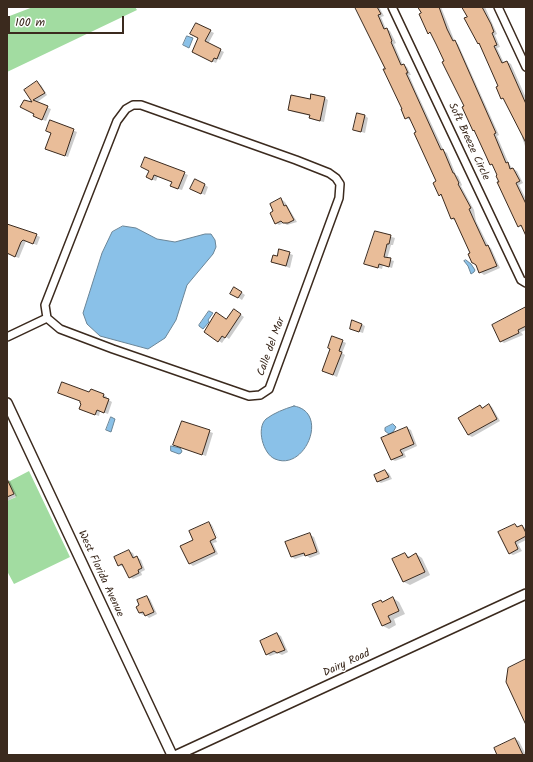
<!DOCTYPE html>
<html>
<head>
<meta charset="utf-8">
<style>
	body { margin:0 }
	#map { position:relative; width:533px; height:762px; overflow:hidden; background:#fff; font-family:Kalam,sans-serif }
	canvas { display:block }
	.frame { position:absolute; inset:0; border:8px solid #3b2a1e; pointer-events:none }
	.scale { position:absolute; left:8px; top:16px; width:116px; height:18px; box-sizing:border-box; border:2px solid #3b2a1e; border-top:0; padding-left:5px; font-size:12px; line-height:14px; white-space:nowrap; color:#3b2a1e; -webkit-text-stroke:3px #fff; paint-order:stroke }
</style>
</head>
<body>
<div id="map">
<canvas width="533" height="762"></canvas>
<div class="frame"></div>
<div class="scale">100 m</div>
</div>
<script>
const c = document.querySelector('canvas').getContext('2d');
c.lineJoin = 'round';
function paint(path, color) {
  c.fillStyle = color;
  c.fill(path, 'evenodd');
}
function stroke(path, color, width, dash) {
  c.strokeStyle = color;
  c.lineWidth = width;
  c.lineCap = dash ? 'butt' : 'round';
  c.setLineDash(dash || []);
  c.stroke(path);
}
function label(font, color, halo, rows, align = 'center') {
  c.font = font + ' Kalam,sans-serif';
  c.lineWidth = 3;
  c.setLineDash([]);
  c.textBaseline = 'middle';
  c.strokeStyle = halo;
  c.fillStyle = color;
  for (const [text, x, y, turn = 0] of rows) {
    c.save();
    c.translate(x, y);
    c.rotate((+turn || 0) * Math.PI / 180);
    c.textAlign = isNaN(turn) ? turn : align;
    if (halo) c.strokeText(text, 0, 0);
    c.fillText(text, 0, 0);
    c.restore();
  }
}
paint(new Path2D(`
	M 33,7 L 135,7 L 137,10 L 7,72 L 7,17 Z
	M 29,471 L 70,557 L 14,584 L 7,571 L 7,501 L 16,497 L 8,482 Z`), '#a2dca1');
const water = new Path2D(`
	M 187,36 L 193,38 L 189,48 L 183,45 Z
	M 123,226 L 136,228 L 157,239 L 175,242 L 205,234 L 211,234 L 215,240 L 216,247 L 213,254 L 187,285 L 176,320 L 165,338 L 148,349 L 100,336 L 87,324 L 83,313 L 102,253 L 112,232 Z
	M 466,260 L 471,264 L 475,270 L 474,272 L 471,274 L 468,266 L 464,261 Z
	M 209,311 L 213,313 L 208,320 L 209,322 L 203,329 L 199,326 L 199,325 Z
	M 294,406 C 330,412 305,472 275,459 C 263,454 256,428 266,419 C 274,413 284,409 294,406 Z
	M 111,417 L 115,419 L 111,432 L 106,430 Z
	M 393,424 L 396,427 L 393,432 L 389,434 L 385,431 L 385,428 Z
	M 171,446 L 180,448 L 182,451 L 181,453 L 179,454 L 171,451 Z`);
paint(water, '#8ac1e8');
stroke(water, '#6a8597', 1);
paint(new Path2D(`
	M 357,7 L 379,7 L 384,16 L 381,17 L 386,29 L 390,31 L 396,43 L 394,44 L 403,65 L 407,67 L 411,75 L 409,75 L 415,89 L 444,151 L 447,153 L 456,175 L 458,176 L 462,185 L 461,186 L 474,210 L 476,221 L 489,247 L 491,248 L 500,268 L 484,275 L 480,272 L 456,221 L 452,219 L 444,197 L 439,195 L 438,182 L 417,132 L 411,120 L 410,120 L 406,118 L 387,69 Z
	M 419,7 L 441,7 L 455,42 L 458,44 L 499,135 L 497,136 L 509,164 L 513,169 L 517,171 L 523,183 L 519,185 L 526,199 L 526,231 L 523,228 L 519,226 L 494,166 L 491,164 L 476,132 L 473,130 L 465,107 L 433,35 L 429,33 Z
	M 463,7 L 485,7 L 497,34 L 495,35 L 500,47 L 497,48 L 504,63 L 507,62 L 511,64 L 526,98 L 526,149 L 522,137 L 524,136 L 506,100 L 502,98 L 499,87 Z
	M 196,24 L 214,33 L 208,44 L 224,52 L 220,60 L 218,59 L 216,63 L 196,54 L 200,38 Z
	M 37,83 L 41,85 L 47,95 L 36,103 L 51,109 L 46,121 L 38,118 L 34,104 L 25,90 Z
	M 325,98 L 328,100 L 324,122 L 314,120 L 310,118 L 311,116 L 293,112 L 289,110 L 311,100 Z
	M 364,115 L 368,118 L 365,133 L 355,130 Z
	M 50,121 L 77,132 L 68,157 L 50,150 L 52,133 Z
	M 146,158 L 188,175 L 182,190 L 175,188 L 173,182 L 158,176 L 156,181 L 151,179 Z
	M 205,185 L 208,187 L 205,195 L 195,190 Z
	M 281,199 L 285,202 L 297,222 L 287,225 L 284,223 L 279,225 L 276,223 L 274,212 Z
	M 7,230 L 36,235 L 40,237 L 37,245 L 26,241 L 19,258 L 7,254 Z
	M 375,232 L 395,238 L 393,245 L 391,245 L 387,259 L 394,261 L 392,268 L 383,265 L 382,269 L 365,264 Z
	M 280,250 L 293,255 L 290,268 L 272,262 L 278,257 Z
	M 235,288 L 245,295 L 242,300 L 231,293 Z
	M 526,309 L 526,330 L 521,332 L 523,335 L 504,343 L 501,341 Z
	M 234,310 L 244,317 L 229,339 L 226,337 L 222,343 L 206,332 L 227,321 Z
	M 361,324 L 365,326 L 363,333 L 354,330 Z
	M 342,341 L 346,343 L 342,353 L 345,355 L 337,377 L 323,371 Z
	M 91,390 L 104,395 L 107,397 L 107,399 L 112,402 L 108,414 L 100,411 L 99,416 L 84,411 L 81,401 L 90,393 Z
	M 489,405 L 492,407 L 500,421 L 472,437 L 468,435 L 480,406 L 484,408 Z
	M 182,422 L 213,433 L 206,456 L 175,445 Z
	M 407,428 L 411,430 L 417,446 L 404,452 L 406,457 L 395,461 L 391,459 Z
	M 385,471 L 389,473 L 392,479 L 381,483 L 377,481 Z
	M 7,479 L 10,481 L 17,496 L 7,501 Z
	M 209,523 L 212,525 L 219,540 L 211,525 L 209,525 L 217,542 L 213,543 L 218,554 L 193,566 L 189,563 L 195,540 Z
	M 515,525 L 518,527 L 522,526 L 525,528 L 526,540 L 518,544 L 522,551 L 513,555 L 509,553 Z
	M 310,535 L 314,537 L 320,554 L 310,558 L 306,555 L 295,559 L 292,557 Z
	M 129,551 L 133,553 L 135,558 L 137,557 L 141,560 L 145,570 L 141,572 L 142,575 L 133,579 L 130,577 L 124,566 L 123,567 L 119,565 Z
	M 405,554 L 410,557 L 416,554 L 422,558 L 430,575 L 410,585 L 404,582 L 394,560 Z
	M 147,597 L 150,599 L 157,614 L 149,618 L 145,614 L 143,615 L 139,613 L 141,605 Z
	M 393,598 L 399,602 L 405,614 L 394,619 L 396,625 L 389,629 L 383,626 L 373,605 L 383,603 Z
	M 277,634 L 281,636 L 288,652 L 282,655 L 278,653 L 270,656 L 267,654 Z
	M 515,739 L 519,741 L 526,755 L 498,755 Z`), '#0003');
const building = new Path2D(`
	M 355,7 L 377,7 L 381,14 L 378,15 L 384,29 L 387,28 L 392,41 L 391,42 L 401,65 L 404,64 L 408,73 L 406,73 L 412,86 L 441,150 L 443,149 L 453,173 L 454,173 L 459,183 L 458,184 L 471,208 L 469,209 L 473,218 L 486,246 L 488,245 L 497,266 L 479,273 L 476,265 L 473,263 L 472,263 L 468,254 L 470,253 L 454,218 L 451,219 L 441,194 L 439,196 L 433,183 L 436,181 L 414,133 L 416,132 L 409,117 L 405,119 L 401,109 L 402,109 L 383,69 L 385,69 Z
	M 418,7 L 439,7 L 447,29 L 453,41 L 455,40 L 496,133 L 494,134 L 506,163 L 508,162 L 510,169 L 513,168 L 520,181 L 516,183 L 526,204 L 526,236 L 521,225 L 518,227 L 497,182 L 499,182 L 496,176 L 497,175 L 492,164 L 490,165 L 486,156 L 474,130 L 473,131 L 462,107 L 464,106 L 442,62 L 444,61 L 436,44 L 430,32 L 428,34 L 419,14 L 421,13 Z
	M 462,7 L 482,7 L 491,24 L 494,32 L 492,33 L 497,45 L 494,46 L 502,63 L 507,61 L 526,104 L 526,143 L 503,98 L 501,99 L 496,87 L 498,86 L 479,43 L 478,44 L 464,18 L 467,17 Z
	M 196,23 L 211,30 L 205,41 L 221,49 L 217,59 L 214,58 L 212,62 L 192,52 L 198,38 L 190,34 Z
	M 37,81 L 45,93 L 33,100 L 48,106 L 42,120 L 33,116 L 34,114 L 20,107 L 24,100 L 32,102 L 24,90 Z
	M 311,94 L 325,97 L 320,121 L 309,118 L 310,115 L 288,110 L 291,95 L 310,99 Z
	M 357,113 L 365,115 L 361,132 L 353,130 Z
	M 50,120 L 74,129 L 65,156 L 45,149 L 51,133 L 46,131 Z
	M 145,157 L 185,172 L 178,189 L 170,186 L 172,182 L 154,175 L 152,180 L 146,177 L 149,171 L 141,167 Z
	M 195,179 L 205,184 L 201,194 L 190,189 Z
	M 281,198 L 284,206 L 286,205 L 294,220 L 288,223 L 283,223 L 281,221 L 275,224 L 270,213 L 273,211 L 270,204 Z
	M 7,224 L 37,234 L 33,244 L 23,240 L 21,242 L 15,257 L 7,253 Z
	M 375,231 L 391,235 L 389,244 L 387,244 L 384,257 L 391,258 L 389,267 L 379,264 L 378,268 L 364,264 Z
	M 279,249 L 290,252 L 286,266 L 271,262 L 273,255 L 277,256 Z
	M 234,287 L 242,292 L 238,298 L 230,294 Z
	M 526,307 L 526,326 L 518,330 L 519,333 L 500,342 L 492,325 Z
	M 234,309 L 241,314 L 225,338 L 222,336 L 218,342 L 204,332 L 216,312 L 226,319 Z
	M 352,320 L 362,324 L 359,332 L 350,329 Z
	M 332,336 L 343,340 L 339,351 L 342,352 L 333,375 L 322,371 L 330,349 L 328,348 Z
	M 62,382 L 89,392 L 91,389 L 104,394 L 103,397 L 109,399 L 104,413 L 97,410 L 95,415 L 79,409 L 81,404 L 80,403 L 80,401 L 58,393 Z
	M 489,404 L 497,419 L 468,435 L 458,418 L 480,405 L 482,408 Z
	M 182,421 L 210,430 L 202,455 L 173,445 Z
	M 407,427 L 414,444 L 400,450 L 403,455 L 391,460 L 381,438 Z
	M 385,470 L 389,477 L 377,482 L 374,475 Z
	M 7,479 L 14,494 L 7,497 Z
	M 209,522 L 216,538 L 210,541 L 215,552 L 189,564 L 180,546 L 193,540 L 189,531 Z
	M 515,524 L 517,527 L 522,525 L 526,533 L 526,536 L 515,542 L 518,549 L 509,554 L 498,532 Z
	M 310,533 L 317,552 L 305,556 L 304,553 L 291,557 L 285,542 Z
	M 129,550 L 133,558 L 137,556 L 142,568 L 138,570 L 139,573 L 129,578 L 122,564 L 118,566 L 114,557 Z
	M 405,553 L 408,558 L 416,553 L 425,572 L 403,582 L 392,559 Z
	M 147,596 L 154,612 L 145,616 L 143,612 L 139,613 L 136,607 L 139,605 L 137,600 Z
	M 393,597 L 399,611 L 388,616 L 391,622 L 382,626 L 372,604 L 381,600 L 382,602 Z
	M 277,633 L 285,650 L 277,653 L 274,651 L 266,655 L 260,641 Z
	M 526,659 L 526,725 L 506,682 L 508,668 Z
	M 515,738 L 523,755 L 497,755 L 494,748 Z`);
paint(building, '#e9bd99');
stroke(building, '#3b2a1e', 1);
const street = new Path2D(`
	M 392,7 L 521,280 L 526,283
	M 498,7 L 526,67
	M 133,105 L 141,105 L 296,160 L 329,173 L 336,178 L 340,184 L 339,198 L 269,389 L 260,395 L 249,396 L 113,349 L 60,329 L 47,318 L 45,305 L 117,121 L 126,109 Z
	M 7,337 L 47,318`);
const secondary = new Path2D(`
	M 7,403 L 172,755
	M 177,755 L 526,594`);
stroke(street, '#3b2a1e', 10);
stroke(secondary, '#3b2a1e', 12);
stroke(street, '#fff', 7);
stroke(secondary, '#fff', 9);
label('11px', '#3b2a1e', '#fff', [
	["Soft Breeze Circle",468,142,65],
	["Calle del Mar",272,347,-70],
	["West Florida Avenue",100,574,65],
	["Dairy Road",347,664,-25]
]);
</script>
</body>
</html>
